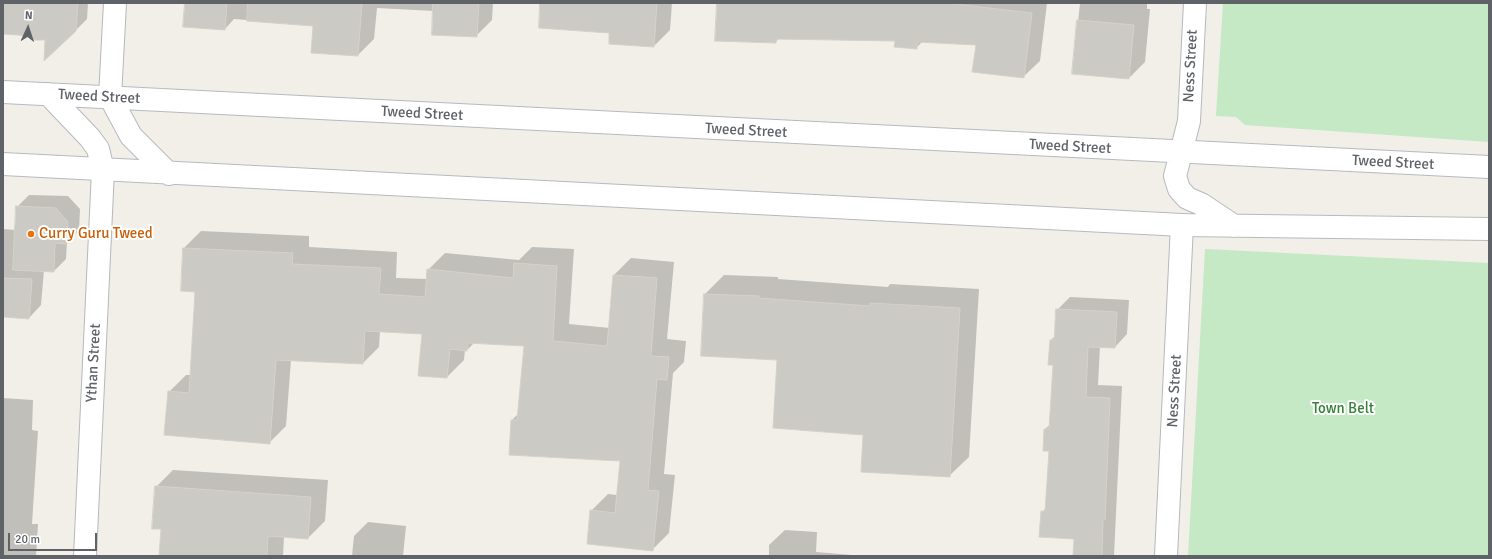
<!DOCTYPE html>
<html>
<head>
<meta charset="utf-8">
<style>
	body { margin:0 }
	#map { position:relative; width:1492px; height:559px; overflow:hidden; background:#f1efe8; font-family:Signika,sans-serif }
	canvas { display:block }
	.frame { position:absolute; inset:0; border:4px solid #5f6368; pointer-events:none }
	.north { position:absolute; left:8px; top:8px; width:40px; height:40px; -webkit-text-stroke:3px #fff; paint-order:stroke; rotate:3deg; font-size:11px; font-weight:700; line-height:16px; text-align:center; color:#5f6368 }
	.north::after { content:''; display:block; margin:auto; width:14px; height:18px; background:#5f6368; clip-path:polygon(50% 0,100% 100%,50% 72%,0 100%) }
	.scale { position:absolute; left:8px; top:533px; width:89px; height:18px; box-sizing:border-box; border:2px solid #5f6368; border-top:0; padding-left:5px; font-size:12px; line-height:14px; white-space:nowrap; color:#5f6368; -webkit-text-stroke:3px #fff; paint-order:stroke }
</style>
</head>
<body>
<div id="map">
<canvas width="1492" height="559"></canvas>
<div class="frame"></div>
<div class="north">N</div>
<div class="scale">20 m</div>
</div>
<script>
const c = document.querySelector('canvas').getContext('2d');
c.lineJoin = 'round';
function paint(path, color) {
  c.fillStyle = color;
  c.fill(path, 'evenodd');
}
function stroke(path, color, width, dash) {
  c.strokeStyle = color;
  c.lineWidth = width;
  c.lineCap = dash ? 'butt' : 'round';
  c.setLineDash(dash || []);
  c.stroke(path);
}
function label(font, color, halo, rows, align = 'center') {
  c.font = font + ' Signika,sans-serif';
  c.lineWidth = 4;
  c.setLineDash([]);
  c.textBaseline = 'middle';
  c.strokeStyle = halo;
  c.fillStyle = color;
  for (const [text, x, y, turn = 0] of rows) {
    c.save();
    c.translate(x, y);
    c.rotate((+turn || 0) * Math.PI / 180);
    c.textAlign = isNaN(turn) ? turn : align;
    if (halo) c.strokeText(text, 0, 0);
    c.fillText(text, 0, 0);
    c.restore();
  }
}
paint(new Path2D(`
	M 1223,3 L 1489,3 L 1489,142 L 1245,125 L 1236,117 L 1216,116 Z
	M 1205,249 L 1489,263 L 1489,556 L 1188,556 Z`), '#c5e8c5');
paint(new Path2D(`
	M 3,3 L 88,3 L 87,19 L 75,31 L 46,39 L 33,35 L 3,33 Z
	M 186,3 L 493,3 L 492,20 L 476,36 L 434,11 L 377,8 L 374,39 L 358,55 L 314,25 L 234,19 L 225,29 Z
	M 541,3 L 672,3 L 670,30 L 654,46 L 610,32 Z
	M 718,3 L 1047,3 L 1040,61 L 1023,77 L 977,44 L 923,41 L 916,48 L 896,40 L 780,38 L 775,42 Z
	M 1080,3 L 1147,3 L 1147,9 L 1150,9 L 1145,62 L 1129,78 L 1073,73 Z
	M 29,195 L 68,196 L 80,209 L 79,231 L 67,242 L 66,259 L 54,271 L 44,270 L 41,305 L 29,318 L 3,316 L 3,229 L 16,230 L 17,207 Z
	M 201,231 L 309,236 L 309,247 L 397,252 L 396,278 L 427,279 L 428,270 L 445,253 L 519,260 L 532,247 L 574,249 L 569,324 L 610,328 L 614,275 L 631,258 L 674,262 L 667,339 L 686,341 L 684,362 L 673,373 L 664,474 L 675,475 L 669,533 L 652,550 L 591,511 L 608,494 L 617,495 L 621,460 L 510,454 L 512,420 L 519,413 L 525,345 L 475,342 L 467,350 L 465,349 L 464,360 L 447,377 L 423,333 L 380,331 L 379,347 L 363,363 L 291,360 L 286,426 L 269,443 L 169,392 L 186,375 L 191,375 L 196,291 L 182,290 L 184,248 Z
	M 724,275 L 778,277 L 778,279 L 888,287 L 890,284 L 979,289 L 969,457 L 949,476 L 864,434 L 705,294 Z
	M 1070,297 L 1129,300 L 1127,334 L 1115,347 L 1100,346 L 1098,385 L 1122,386 L 1114,556 L 1074,556 L 1075,538 L 1042,512 L 1047,507 L 1050,450 L 1044,450 L 1045,429 L 1051,424 L 1054,364 L 1051,340 L 1056,335 L 1057,310 Z
	M 3,398 L 33,400 L 32,430 L 38,431 L 32,524 L 38,524 L 36,556 L 3,556 Z
	M 173,470 L 328,480 L 325,521 L 308,538 L 284,536 L 283,556 L 160,556 L 162,528 L 156,487 Z
	M 368,522 L 406,526 L 403,556 L 352,556 L 354,536 Z
	M 785,530 L 817,532 L 816,552 L 864,556 L 769,556 L 769,545 Z`), '#0003');
const building = new Path2D(`
	M 3,3 L 78,3 L 76,31 L 44,61 L 45,40 L 32,40 L 32,36 L 3,34 Z
	M 185,3 L 227,3 L 225,30 L 183,27 Z
	M 248,3 L 362,3 L 358,56 L 311,53 L 313,26 L 247,21 Z
	M 433,3 L 479,3 L 477,37 L 432,35 Z
	M 540,3 L 657,3 L 654,47 L 609,44 L 609,33 L 539,28 Z
	M 717,3 L 946,3 L 1032,13 L 1024,78 L 972,72 L 976,45 L 917,42 L 917,49 L 894,47 L 895,41 L 776,39 L 776,43 L 715,41 Z
	M 1077,20 L 1134,25 L 1129,79 L 1072,74 Z
	M 16,206 L 56,208 L 68,222 L 67,244 L 55,243 L 54,272 L 13,270 Z
	M 183,248 L 293,253 L 292,264 L 381,268 L 379,294 L 425,297 L 427,269 L 513,278 L 514,263 L 557,266 L 553,341 L 607,346 L 613,275 L 657,278 L 651,356 L 669,357 L 667,380 L 657,379 L 648,490 L 659,491 L 653,551 L 587,544 L 590,510 L 615,513 L 620,461 L 509,455 L 511,420 L 517,420 L 524,346 L 468,343 L 467,351 L 450,349 L 447,378 L 418,376 L 422,334 L 365,331 L 363,364 L 276,360 L 270,444 L 164,435 L 168,391 L 189,393 L 195,292 L 181,291 Z
	M 3,278 L 32,279 L 29,319 L 3,317 Z
	M 704,294 L 759,296 L 759,298 L 870,306 L 870,303 L 960,308 L 950,477 L 861,472 L 863,435 L 773,428 L 777,360 L 701,356 Z
	M 1056,309 L 1117,312 L 1115,348 L 1088,347 L 1086,397 L 1110,398 L 1105,520 L 1103,520 L 1102,556 L 1073,556 L 1074,539 L 1039,537 L 1041,511 L 1045,512 L 1049,451 L 1043,451 L 1044,429 L 1049,429 L 1053,365 L 1048,365 L 1050,340 L 1054,340 Z
	M 155,486 L 311,497 L 308,539 L 268,536 L 267,556 L 159,556 L 161,529 L 152,529 Z`);
paint(building, '#cccac5');
stroke(building, '#d6d1c6', 1);
const street = new Path2D(`
	M 110,97 L 115,3
	M 1181,153 L 1189,121 L 1195,3
	M 85,556 L 103,170
	M 1166,556 L 1182,225`);
const secondary = new Path2D(`
	M 3,92 L 1489,167
	M 48,94 L 90,138 L 98,149 L 103,170
	M 110,97 L 131,136 L 169,174
	M 1181,153 L 1175,176 L 1179,189 L 1187,198 L 1201,204 L 1234,226
	M 3,164 L 1182,225 L 1489,229`);
stroke(street, '#b5b8bc', 24);
stroke(secondary, '#b6babf', 24);
stroke(street, '#fff', 22);
stroke(secondary, '#fff', 22);
for (const [x, y, r, color] of [
	[31,234,4,"#e8710a"]
]) {
  const dot = new Path2D();
  dot.arc(x, y, r, 0, 2 * Math.PI);
  c.fillStyle = color;
  c.fill(dot);
  stroke(dot, '#fff', 1.5);
}
label('15px', '#5f6368', '#fff', [
	["Ness Street",1191,66,-87],
	["Tweed Street",99,97,3],
	["Tweed Street",422,114,3],
	["Tweed Street",746,131,3],
	["Tweed Street",1070,147,3],
	["Tweed Street",1393,163,3],
	["Ythan Street",94,363,-87],
	["Ness Street",1175,391,-87]
]);
label('15px', '#c56008', '#fff', [
	["Curry Guru Tweed",39,234]
], 'left');
label('15px', '#348238', '#fff', [
	["Town Belt",1343,409]
]);
</script>
</body>
</html>
